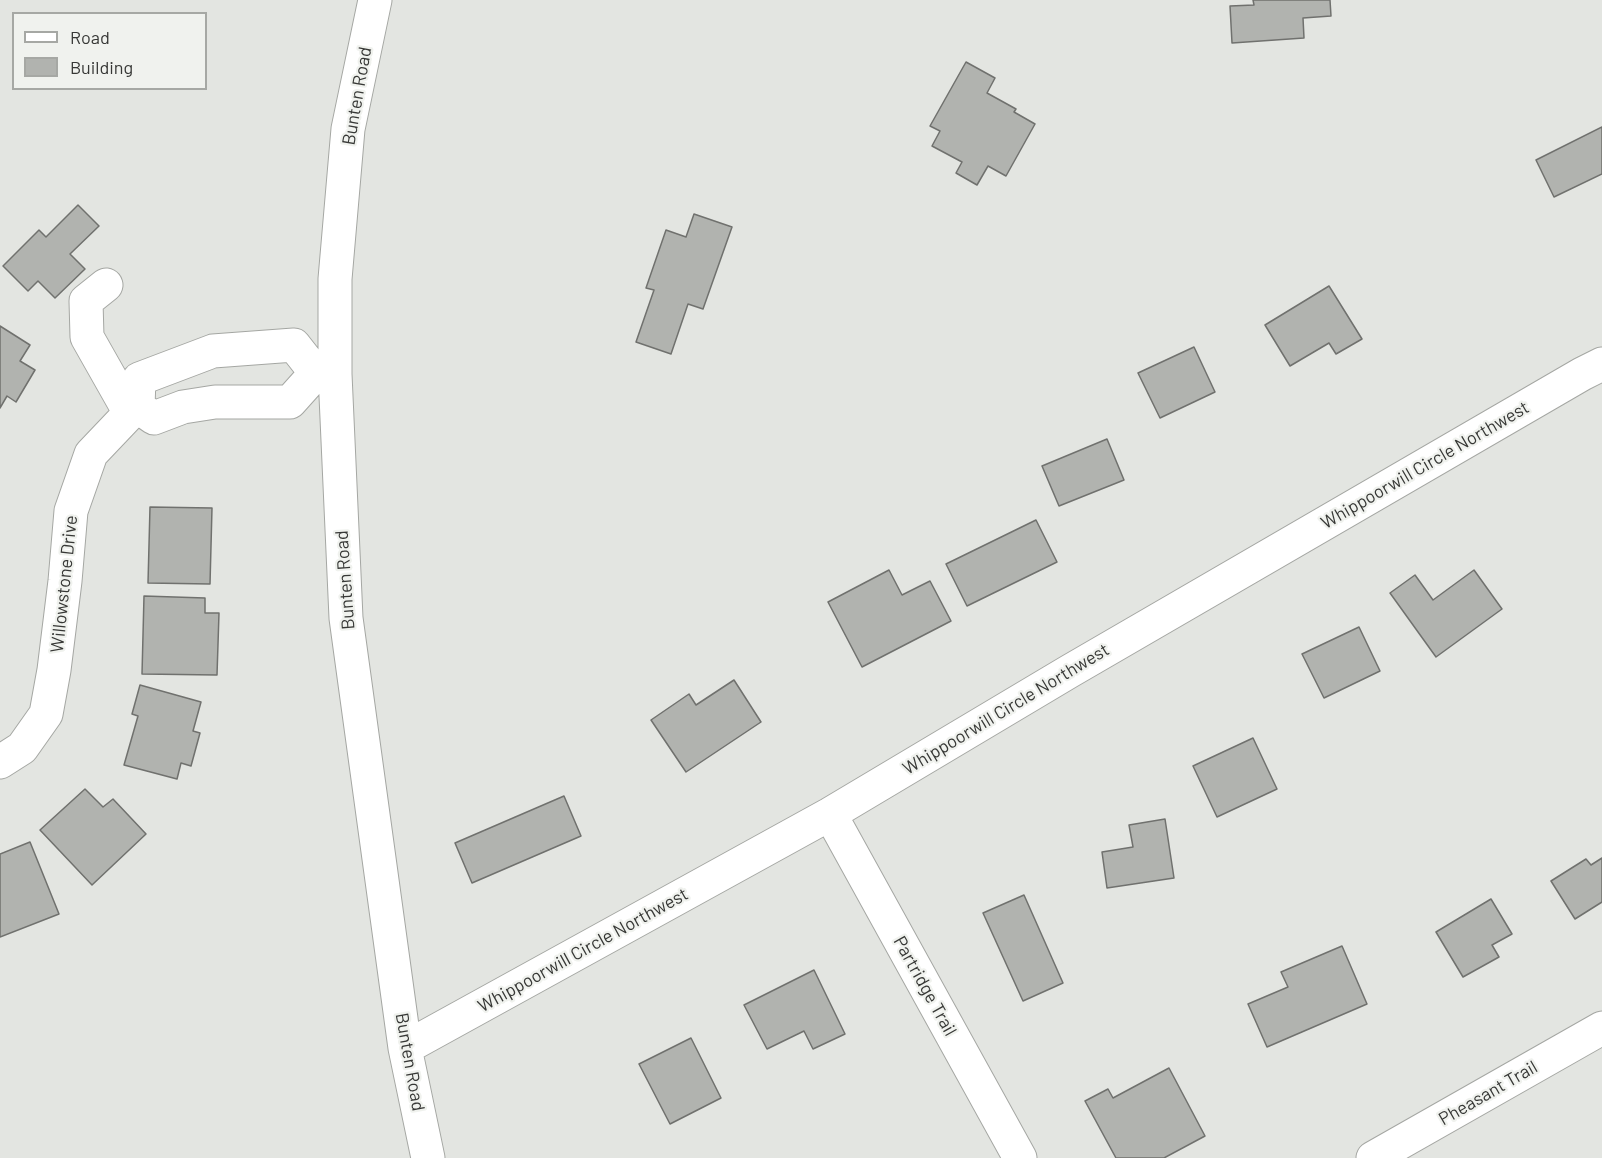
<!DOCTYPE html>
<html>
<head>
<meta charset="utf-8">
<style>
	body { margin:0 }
	#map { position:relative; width:1602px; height:1158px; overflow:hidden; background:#e3e5e1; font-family:Barlow,sans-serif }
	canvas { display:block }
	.legend { position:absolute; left:12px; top:12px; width:195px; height:78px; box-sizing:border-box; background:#f0f2ee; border:2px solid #a6a8a4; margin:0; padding:8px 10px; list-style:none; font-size:18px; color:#373836 }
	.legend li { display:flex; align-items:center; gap:12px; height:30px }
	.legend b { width:30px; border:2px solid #a6a8a4 }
</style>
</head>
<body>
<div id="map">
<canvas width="1602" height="1158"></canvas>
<ul class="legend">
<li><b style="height:8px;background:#fff"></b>Road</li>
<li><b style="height:16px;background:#b1b3af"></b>Building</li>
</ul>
</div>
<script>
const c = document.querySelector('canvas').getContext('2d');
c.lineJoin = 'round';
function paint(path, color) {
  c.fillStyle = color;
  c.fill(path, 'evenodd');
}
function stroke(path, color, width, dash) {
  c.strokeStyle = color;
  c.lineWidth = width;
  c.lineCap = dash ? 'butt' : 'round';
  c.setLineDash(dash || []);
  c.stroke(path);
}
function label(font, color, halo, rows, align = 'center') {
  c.font = font + ' Barlow,sans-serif';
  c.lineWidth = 4.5;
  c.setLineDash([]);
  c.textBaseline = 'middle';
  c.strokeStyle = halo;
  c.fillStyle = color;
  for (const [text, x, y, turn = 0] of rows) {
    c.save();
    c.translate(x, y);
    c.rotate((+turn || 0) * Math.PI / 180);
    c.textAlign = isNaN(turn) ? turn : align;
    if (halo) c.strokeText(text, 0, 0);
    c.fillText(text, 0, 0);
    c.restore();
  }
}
const building = new Path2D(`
	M 1253,0 L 1330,0 L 1331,16 L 1303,18 L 1304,38 L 1232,43 L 1230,6 L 1254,5 Z
	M 966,62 L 995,78 L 987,93 L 1016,109 L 1014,112 L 1035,124 L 1006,176 L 988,166 L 977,185 L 956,173 L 962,162 L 932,146 L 940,131 L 930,126 Z
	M 1602,127 L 1602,174 L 1554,197 L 1536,160 Z
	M 78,205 L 99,226 L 70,254 L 85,269 L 55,298 L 38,281 L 28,291 L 3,266 L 39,230 L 46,237 Z
	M 694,214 L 732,227 L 703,309 L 688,304 L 671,354 L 636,342 L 654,290 L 646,288 L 666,230 L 686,237 Z
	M 1329,286 L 1362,339 L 1336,354 L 1329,343 L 1290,366 L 1265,325 Z
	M 0,326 L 30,345 L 20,361 L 35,370 L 16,402 L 7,396 L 0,408 Z
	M 1194,347 L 1215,392 L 1160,418 L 1138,373 Z
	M 1107,439 L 1124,480 L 1059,506 L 1042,466 Z
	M 150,507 L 212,508 L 210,584 L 148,583 Z
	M 1036,520 L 1057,562 L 967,606 L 946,564 Z
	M 889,570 L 902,595 L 930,581 L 951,621 L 862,667 L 828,602 Z
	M 1474,570 L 1502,609 L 1436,657 L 1390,593 L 1415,575 L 1433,600 Z
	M 144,596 L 205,598 L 205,613 L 219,613 L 217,675 L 142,674 Z
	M 1359,627 L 1380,671 L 1324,698 L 1302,654 Z
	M 734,680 L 761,722 L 686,772 L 651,720 L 689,694 L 696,705 Z
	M 140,685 L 201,702 L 193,731 L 200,733 L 191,766 L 181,763 L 177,779 L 124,765 L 138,716 L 132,714 Z
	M 1253,738 L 1277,789 L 1217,817 L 1193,766 Z
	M 85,789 L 103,807 L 113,799 L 146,834 L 92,885 L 40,830 Z
	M 564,796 L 581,836 L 472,883 L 455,843 Z
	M 1165,819 L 1174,878 L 1107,888 L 1102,852 L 1133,847 L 1129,825 Z
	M 30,842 L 59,914 L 0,937 L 0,854 Z
	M 1602,858 L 1602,902 L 1575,919 L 1551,881 L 1586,859 L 1591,865 Z
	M 1024,895 L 1063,983 L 1023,1001 L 983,913 Z
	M 1491,899 L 1512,934 L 1492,945 L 1499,957 L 1463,977 L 1436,932 Z
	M 1342,946 L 1367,1004 L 1267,1047 L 1248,1004 L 1288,987 L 1281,972 Z
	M 814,970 L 845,1034 L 813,1049 L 804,1031 L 767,1049 L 744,1005 Z
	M 691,1038 L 721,1098 L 670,1124 L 639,1064 Z
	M 1169,1068 L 1205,1136 L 1164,1158 L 1116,1158 L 1085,1101 L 1108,1089 L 1113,1098 Z`);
paint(building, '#b1b3af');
stroke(building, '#70716e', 1.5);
const minor = new Path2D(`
	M 375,0 L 348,129 L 335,279 L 335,374 L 346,618 L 405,1048 L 428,1158
	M 106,285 L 86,301 L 87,337 L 130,413
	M 138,407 L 139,379 L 213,351 L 294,345 L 316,373 L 335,374
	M 138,407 L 154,418 L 183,407 L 215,402 L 290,402 L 316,373
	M 0,762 L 22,748 L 46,714 L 54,670 L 65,581 L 71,511 L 91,454 L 130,413 L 138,407
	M 830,814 L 1020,1158
	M 405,1048 L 830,814 L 1070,671 L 1582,374 L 1602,364
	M 1373,1158 L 1602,1028`);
stroke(minor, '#a5a7a3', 35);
stroke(minor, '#fff', 33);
label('18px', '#373836', '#f0f2ee', [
	["Bunten Road",357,96,-80],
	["Whippoorwill Circle Northwest",1425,465,-30],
	["Bunten Road",345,580,-94],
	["Willowstone Drive",64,584,-84],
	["Whippoorwill Circle Northwest",1006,709,-31],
	["Whippoorwill Circle Northwest",583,950,-29],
	["Partridge Trail",925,986,61],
	["Bunten Road",410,1062,80],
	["Pheasant Trail",1488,1093,-30]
]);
</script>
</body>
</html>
